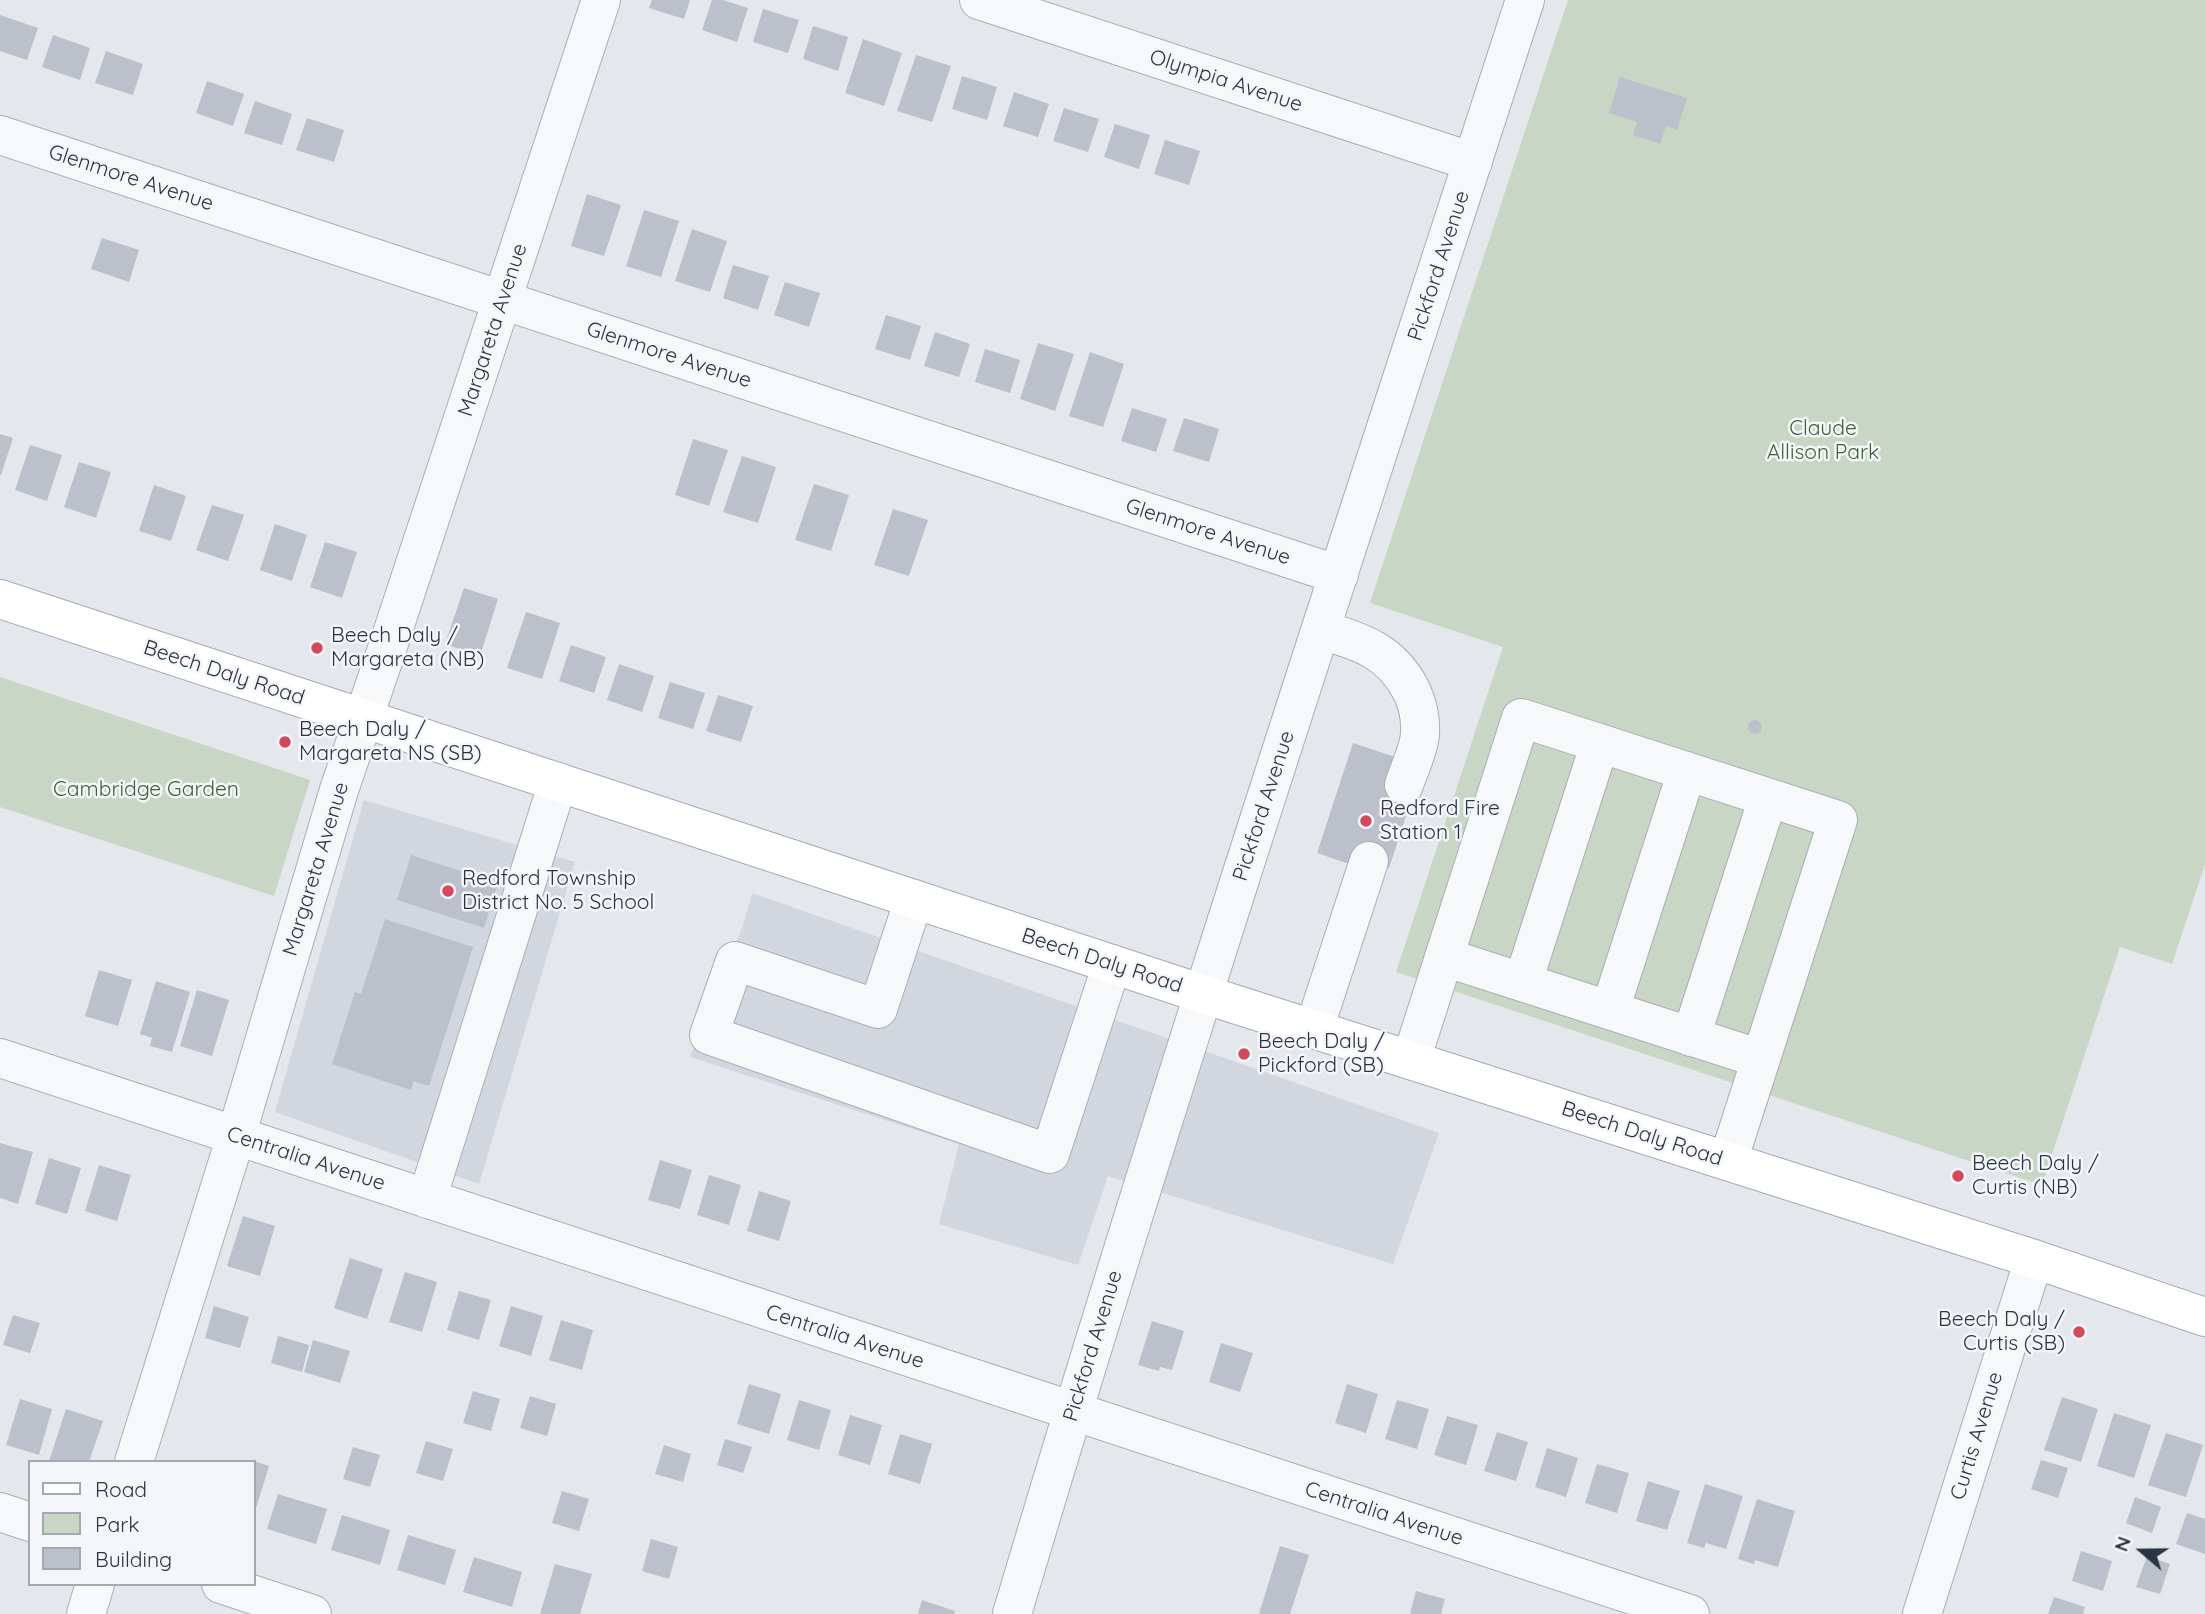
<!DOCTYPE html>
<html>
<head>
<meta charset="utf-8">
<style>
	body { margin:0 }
	#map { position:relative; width:2205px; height:1614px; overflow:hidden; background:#e4e7ec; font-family:Quicksand,sans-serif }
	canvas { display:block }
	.legend { position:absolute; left:28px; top:1460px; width:228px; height:126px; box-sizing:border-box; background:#f4f6f9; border:2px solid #a4a8b1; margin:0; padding:9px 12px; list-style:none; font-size:21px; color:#2b3445 }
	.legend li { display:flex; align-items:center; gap:14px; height:35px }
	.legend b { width:35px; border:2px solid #a4a8b1 }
	.north { position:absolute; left:2107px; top:1516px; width:70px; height:70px; -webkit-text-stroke:5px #f4f6f9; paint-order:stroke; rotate:290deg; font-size:19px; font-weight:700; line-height:28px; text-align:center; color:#2b3445 }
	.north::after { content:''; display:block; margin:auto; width:24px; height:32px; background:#2b3445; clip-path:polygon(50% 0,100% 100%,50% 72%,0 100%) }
</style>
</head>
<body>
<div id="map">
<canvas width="2205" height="1614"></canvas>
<ul class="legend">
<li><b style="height:9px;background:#fff"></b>Road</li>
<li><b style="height:19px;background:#c9d6c5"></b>Park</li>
<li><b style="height:19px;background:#bbc0ca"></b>Building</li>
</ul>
<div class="north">N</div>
</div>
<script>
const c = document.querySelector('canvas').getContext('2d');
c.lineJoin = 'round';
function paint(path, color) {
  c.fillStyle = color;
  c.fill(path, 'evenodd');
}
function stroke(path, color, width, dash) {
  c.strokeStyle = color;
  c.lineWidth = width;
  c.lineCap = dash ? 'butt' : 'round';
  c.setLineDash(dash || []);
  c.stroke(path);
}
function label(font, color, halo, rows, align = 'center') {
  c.font = font + ' Quicksand,sans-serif';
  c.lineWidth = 5;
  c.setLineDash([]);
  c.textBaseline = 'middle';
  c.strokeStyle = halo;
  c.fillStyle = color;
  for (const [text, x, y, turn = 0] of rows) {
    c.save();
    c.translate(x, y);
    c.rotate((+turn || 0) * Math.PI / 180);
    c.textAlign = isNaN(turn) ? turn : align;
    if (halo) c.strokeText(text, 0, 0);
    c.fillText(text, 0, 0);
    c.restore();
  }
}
paint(new Path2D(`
	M 364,800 L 575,862 L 479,1184 L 275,1112 Z
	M 752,893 L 1439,1133 L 1393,1264 L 1108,1176 L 1078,1265 L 939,1224 L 959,1144 L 690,1057 L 744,923 Z`), '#d2d6de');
paint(new Path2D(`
	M 1568,0 L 2205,0 L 2205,864 L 2172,964 L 2120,947 L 2042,1185 L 1396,972 L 1503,647 L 1370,603 Z
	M 0,677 L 310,780 L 274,896 L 0,807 Z`), '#c9d6c5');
paint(new Path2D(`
	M 652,0 L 690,0 L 684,19 L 649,8 Z
	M 712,0 L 723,0 L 748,8 L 737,42 L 702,30 Z
	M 763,9 L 799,20 L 788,53 L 753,42 Z
	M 0,15 L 38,28 L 27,60 L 0,51 Z
	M 813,26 L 848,37 L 838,71 L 803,59 Z
	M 53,35 L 90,48 L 80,80 L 42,67 Z
	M 863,39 L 902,53 L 884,106 L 845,93 Z
	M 106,51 L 143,64 L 133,95 L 95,83 Z
	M 916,55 L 951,66 L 932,122 L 897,111 Z
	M 962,76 L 997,87 L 987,120 L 952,109 Z
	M 1620,77 L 1687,98 L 1677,130 L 1666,126 L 1660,144 L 1633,135 L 1637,122 L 1609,113 Z
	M 207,81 L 244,94 L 233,126 L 196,113 Z
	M 1014,92 L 1049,104 L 1038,137 L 1003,126 Z
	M 255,101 L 292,114 L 282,145 L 244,133 Z
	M 1064,108 L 1099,119 L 1088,152 L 1053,141 Z
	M 307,118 L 344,130 L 334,162 L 296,150 Z
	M 1115,124 L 1150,135 L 1139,169 L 1104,157 Z
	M 1165,140 L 1200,151 L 1189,185 L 1154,174 Z
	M 587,194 L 621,205 L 604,256 L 571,246 Z
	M 644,210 L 679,221 L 661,277 L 626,266 Z
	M 692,229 L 727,241 L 710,292 L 675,281 Z
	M 102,238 L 139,250 L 129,282 L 91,269 Z
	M 733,265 L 769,276 L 758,310 L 723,298 Z
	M 785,282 L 820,293 L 809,327 L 774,315 Z
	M 886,315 L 921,326 L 910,360 L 875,349 Z
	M 935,332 L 970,344 L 959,377 L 924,366 Z
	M 1038,343 L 1074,354 L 1055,411 L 1020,399 Z
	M 985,349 L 1020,360 L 1010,393 L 975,382 Z
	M 1090,352 L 1124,364 L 1103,427 L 1069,416 Z
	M 1132,408 L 1167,419 L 1156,452 L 1121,441 Z
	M 1184,418 L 1219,429 L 1209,462 L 1173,451 Z
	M 0,434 L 13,438 L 1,475 L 0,475 Z
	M 693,439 L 728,450 L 709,506 L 675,495 Z
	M 30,445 L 62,455 L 47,501 L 15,490 Z
	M 742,456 L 776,467 L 758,523 L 723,512 Z
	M 79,462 L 111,472 L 96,518 L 64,507 Z
	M 814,484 L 849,495 L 831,551 L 795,540 Z
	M 154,485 L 186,496 L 171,541 L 139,531 Z
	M 212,505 L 244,515 L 228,561 L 196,550 Z
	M 893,509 L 928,520 L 909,576 L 874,565 Z
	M 275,524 L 307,535 L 292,581 L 260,570 Z
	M 325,542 L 357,552 L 342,598 L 310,587 Z
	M 464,588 L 498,599 L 480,656 L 445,644 Z
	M 526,612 L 560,623 L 542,679 L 507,668 Z
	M 571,645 L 606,657 L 594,693 L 559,681 Z
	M 619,664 L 654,676 L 642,712 L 607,700 Z
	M 670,682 L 705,693 L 693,729 L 658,718 Z
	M 718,695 L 753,706 L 741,742 L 706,731 Z
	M1748 727a7 7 0 1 1 14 0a7 7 0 1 1-14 0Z
	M 1353,743 L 1401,759 L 1415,789 L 1389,868 L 1351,856 L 1349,864 L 1317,853 Z
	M 411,855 L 498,883 L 484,928 L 397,900 Z
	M 385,919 L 473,947 L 429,1086 L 414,1081 L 411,1090 L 332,1064 L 355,992 L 361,994 Z
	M 99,970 L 132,980 L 118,1026 L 85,1016 Z
	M 156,981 L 190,992 L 172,1052 L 150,1046 L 152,1038 L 140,1034 Z
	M 197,990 L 229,1000 L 212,1056 L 180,1046 Z
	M 0,1143 L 33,1152 L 18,1204 L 0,1198 Z
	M 49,1158 L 81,1168 L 67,1214 L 35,1204 Z
	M 660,1160 L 692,1170 L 680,1209 L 648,1200 Z
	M 99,1165 L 131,1175 L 117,1221 L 85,1211 Z
	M 709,1175 L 741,1185 L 729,1225 L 697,1215 Z
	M 759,1191 L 791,1201 L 779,1241 L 747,1231 Z
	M 243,1216 L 275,1226 L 260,1276 L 227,1266 Z
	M 350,1258 L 383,1269 L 367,1319 L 334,1308 Z
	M 405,1272 L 437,1282 L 422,1332 L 389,1322 Z
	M 459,1291 L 491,1300 L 479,1340 L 447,1330 Z
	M 214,1306 L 249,1317 L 240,1348 L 205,1338 Z
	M 511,1306 L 543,1316 L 531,1356 L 499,1346 Z
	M 13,1315 L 40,1323 L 30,1353 L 3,1345 Z
	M 561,1320 L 593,1330 L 582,1370 L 549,1360 Z
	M 1152,1321 L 1184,1331 L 1172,1370 L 1160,1367 L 1159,1371 L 1138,1365 Z
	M 278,1336 L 309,1345 L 302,1372 L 271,1363 Z
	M 313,1340 L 350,1351 L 340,1383 L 304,1372 Z
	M 1221,1343 L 1253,1353 L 1240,1392 L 1209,1382 Z
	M 749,1384 L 781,1394 L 769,1434 L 737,1424 Z
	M 1347,1384 L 1378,1394 L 1366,1433 L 1335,1423 Z
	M 473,1391 L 500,1399 L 491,1431 L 463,1423 Z
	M 530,1396 L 556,1404 L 547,1436 L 520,1428 Z
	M 2062,1397 L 2098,1409 L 2081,1462 L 2044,1450 Z
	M 20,1399 L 52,1409 L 39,1455 L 6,1445 Z
	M 799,1400 L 831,1410 L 819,1450 L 787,1440 Z
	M 1397,1400 L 1429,1409 L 1417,1449 L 1385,1439 Z
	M 66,1409 L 103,1421 L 89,1462 L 49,1461 Z
	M 2114,1413 L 2151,1425 L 2134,1478 L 2097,1466 Z
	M 850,1415 L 882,1425 L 870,1465 L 838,1455 Z
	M 1447,1416 L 1478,1425 L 1466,1465 L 1434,1455 Z
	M 1497,1432 L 1528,1442 L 1516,1481 L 1484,1471 Z
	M 2166,1433 L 2203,1445 L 2186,1497 L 2148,1485 Z
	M 900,1434 L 932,1444 L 920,1484 L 888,1474 Z
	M 725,1439 L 752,1447 L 743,1473 L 717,1465 Z
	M 426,1441 L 453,1449 L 443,1481 L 416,1473 Z
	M 664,1445 L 691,1454 L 683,1482 L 655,1474 Z
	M 353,1447 L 380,1455 L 370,1487 L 343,1479 Z
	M 1547,1448 L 1578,1458 L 1566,1497 L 1535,1487 Z
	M 2041,1460 L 2068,1468 L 2058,1498 L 2031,1489 Z
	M 254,1461 L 269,1466 L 254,1515 Z
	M 1597,1464 L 1629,1473 L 1617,1513 L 1585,1503 Z
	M 1648,1481 L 1680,1491 L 1667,1530 L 1636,1521 Z
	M 1705,1484 L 1743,1496 L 1726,1549 L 1706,1543 L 1704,1548 L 1687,1543 Z
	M 562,1491 L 589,1499 L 579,1531 L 552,1523 Z
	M 278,1494 L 327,1509 L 316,1544 L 267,1529 Z
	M 2135,1497 L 2161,1507 L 2152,1533 L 2126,1523 Z
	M 1757,1499 L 1795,1511 L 1778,1567 L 1755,1560 L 1754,1564 L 1738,1559 Z
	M 2187,1513 L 2205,1519 L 2205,1554 L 2176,1544 Z
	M 342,1515 L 390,1530 L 380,1565 L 331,1550 Z
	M 408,1535 L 456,1550 L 445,1585 L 397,1570 Z
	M 651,1539 L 678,1547 L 669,1579 L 642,1571 Z
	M 1280,1546 L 1309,1555 L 1290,1614 L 1259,1614 Z
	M 2081,1551 L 2112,1561 L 2103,1591 L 2072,1581 Z
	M 2147,1556 L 2170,1564 L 2160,1594 L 2136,1587 Z
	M 474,1557 L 522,1572 L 512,1607 L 463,1592 Z
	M 555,1564 L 592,1574 L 580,1614 L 540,1614 Z
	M 1416,1591 L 1445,1599 L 1441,1614 L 1410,1614 Z
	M 2054,1597 L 2085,1607 L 2083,1614 L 2048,1614 Z
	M 922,1600 L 955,1611 L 954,1614 L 918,1614 Z`), '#bbc0ca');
const minor = new Path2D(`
	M 979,0 L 1473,162
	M 0,135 L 1339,575
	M 1321,630 C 1361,642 1392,651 1412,692 C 1418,705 1421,718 1420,734 C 1419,750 1409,769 1404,785
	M 914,899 L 878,1009 L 735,961 L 709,1035 L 1050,1154 L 1112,964
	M 1444,957 L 1761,1059
	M 1523,982 L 1600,743
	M 1610,1010 L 1687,771
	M 1314,1029 L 1369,861
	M 1691,1037 L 1768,798
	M 0,1058 L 1690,1614
	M 1411,1060 L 1521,718 L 1537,723 L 1838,820 L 1728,1161
	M 427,1199 L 558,782
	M 134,1462 L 236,1136 L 339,790 L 386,652 L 601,0
	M 0,1512 L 30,1522
	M 221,1584 L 312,1614
	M 86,1614 L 95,1584
	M 1012,1614 C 1173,1073 1351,537 1525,0
	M 1922,1614 L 2034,1259`);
const major = new Path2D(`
	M 0,599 L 1203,994 L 2034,1259 L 2205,1317`);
stroke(minor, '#a9aeb7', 40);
stroke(major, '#a3abb8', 40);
stroke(minor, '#f7f8fa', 38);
stroke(major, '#fff', 38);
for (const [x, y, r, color] of [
	[317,648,7,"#d1495b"],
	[285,742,7,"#d1495b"],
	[1366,821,7,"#d1495b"],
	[448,891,7,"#d1495b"],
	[1244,1054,7,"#d1495b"],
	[1958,1176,7,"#d1495b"],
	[2079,1332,7,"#d1495b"]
]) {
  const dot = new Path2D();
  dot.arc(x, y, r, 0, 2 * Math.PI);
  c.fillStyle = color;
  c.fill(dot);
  stroke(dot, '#f4f6f9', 2.5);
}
label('21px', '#2b3445', '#f4f6f9', [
	["Olympia Avenue",1226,81,18],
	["Glenmore Avenue",131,178,18],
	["Pickford Avenue",1439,266,-72],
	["Margareta Avenue",493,330,-72],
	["Glenmore Avenue",669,355,18],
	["Glenmore Avenue",1208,532,18],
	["Beech Daly Road",224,673,18],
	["Pickford Avenue",1264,806,-72],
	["Margareta Avenue",316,869,-73],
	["Beech Daly Road",1102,961,18],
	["Beech Daly Road",1642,1134,18],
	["Centralia Avenue",306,1159,18],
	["Centralia Avenue",845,1337,18],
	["Pickford Avenue",1093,1346,-73],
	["Curtis Avenue",1977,1436,-73],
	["Centralia Avenue",1384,1514,18]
]);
label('21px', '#3f6138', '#f4f6f9', [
	["Claude",1823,429],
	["Allison Park",1823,453],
	["Cambridge Garden",146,790]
]);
label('21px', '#2b3445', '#f4f6f9', [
	["Beech Daly /",331,636],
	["Margareta (NB)",331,660],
	["Beech Daly /",299,730],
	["Margareta NS (SB)",299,754],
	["Redford Fire",1380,809],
	["Station 1",1380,833],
	["Redford Township",462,879],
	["District No. 5 School",462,903],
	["Beech Daly /",1258,1042],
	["Pickford (SB)",1258,1066],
	["Beech Daly /",1972,1164],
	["Curtis (NB)",1972,1188],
	["Beech Daly /",2065,1320,"right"],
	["Curtis (SB)",2065,1344,"right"]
], 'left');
</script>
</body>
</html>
